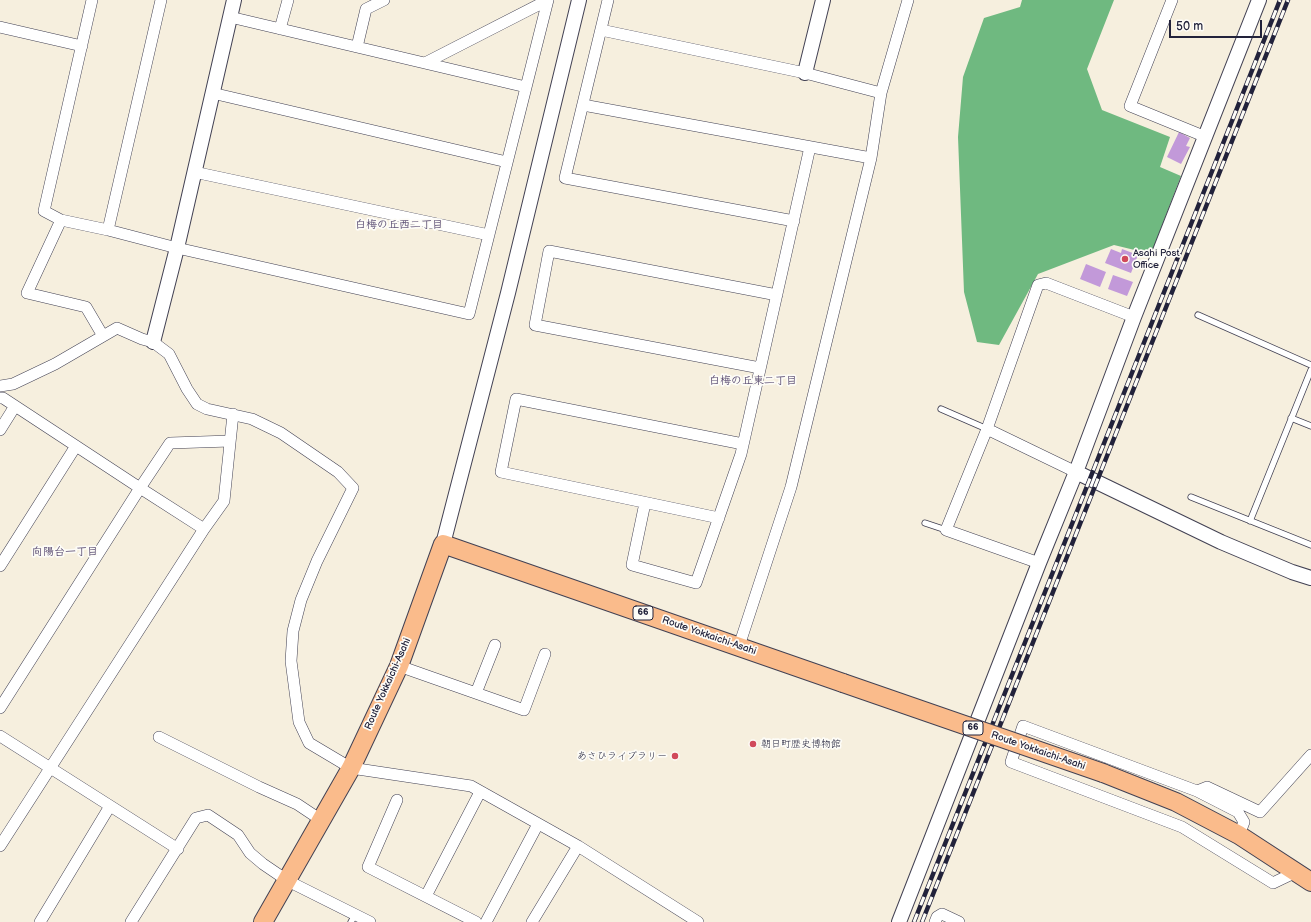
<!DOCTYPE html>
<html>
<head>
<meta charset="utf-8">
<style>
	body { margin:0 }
	#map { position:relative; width:1311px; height:922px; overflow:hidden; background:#f6efde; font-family:"Balsamiq Sans",sans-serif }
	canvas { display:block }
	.scale { position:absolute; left:1169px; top:20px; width:93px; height:18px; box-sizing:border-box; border:2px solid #22223b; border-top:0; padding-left:5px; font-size:12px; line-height:14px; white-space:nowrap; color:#22223b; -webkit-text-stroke:3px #fdfcf7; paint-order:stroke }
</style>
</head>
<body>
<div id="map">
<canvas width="1311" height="922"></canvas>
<div class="scale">50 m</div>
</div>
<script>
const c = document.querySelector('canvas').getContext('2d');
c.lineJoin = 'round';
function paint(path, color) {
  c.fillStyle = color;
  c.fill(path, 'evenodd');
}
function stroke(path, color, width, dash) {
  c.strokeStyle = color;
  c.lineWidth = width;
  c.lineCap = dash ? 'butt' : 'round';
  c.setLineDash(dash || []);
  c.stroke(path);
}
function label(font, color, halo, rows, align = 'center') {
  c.font = font + ' "Balsamiq Sans","Klee One",sans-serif';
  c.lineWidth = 3.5;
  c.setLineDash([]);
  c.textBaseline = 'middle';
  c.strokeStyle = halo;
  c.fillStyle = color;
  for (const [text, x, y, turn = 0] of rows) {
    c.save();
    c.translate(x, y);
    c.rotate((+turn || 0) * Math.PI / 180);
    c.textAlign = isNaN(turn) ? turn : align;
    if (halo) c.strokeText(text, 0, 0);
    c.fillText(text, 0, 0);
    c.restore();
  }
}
paint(new Path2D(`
	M 1022,0 L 1114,0 L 1087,69 L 1102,110 L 1170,137 L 1160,167 L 1181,176 L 1151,254 L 1114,245 L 1038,274 L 999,345 L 977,342 L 964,292 L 958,137 L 963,77 L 984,18 L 1020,7 Z`), '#6fb980');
paint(new Path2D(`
	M 1179,132 L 1190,138 L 1186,146 L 1190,147 L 1181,164 L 1167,157 Z
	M 1111,249 L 1121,253 L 1122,249 L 1138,255 L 1131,273 L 1105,263 Z
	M 1086,264 L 1106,272 L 1100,287 L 1080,279 Z
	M 1113,275 L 1133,282 L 1127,296 L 1108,289 Z`), '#c299d9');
const service = new Path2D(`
	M 1198,315 L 1311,365
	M 941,409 L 987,429
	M 1291,418 L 1311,426
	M 1191,497 L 1311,545
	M 1250,521 L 1311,370
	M 925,523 L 946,530
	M 351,922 L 355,915`);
const minor = new Path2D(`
	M 92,0 L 44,211 L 61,220 L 108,230 L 177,248 L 469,314 L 548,0
	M 608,0 L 565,178 L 794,221
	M 1172,0 L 1130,106 L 1206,137
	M 230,17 L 526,87
	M 0,27 L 82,46
	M 280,29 L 288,0
	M 601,30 L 805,73 L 881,93
	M 357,47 L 366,9 L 384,0
	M 425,63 L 548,0
	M 212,93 L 507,162
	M 583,105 L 871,158
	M 194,172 L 489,235
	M 61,220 L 27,293 L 86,307 L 103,336
	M 108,230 L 161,0
	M 760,368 L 535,325 L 549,251 L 777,295
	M 0,386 L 13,384 L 55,364 L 117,328 L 142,339 L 153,342 L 169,354 L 187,389 L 197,404 L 207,409 L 252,419 L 281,433 L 338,472 L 353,488 L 317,561 L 301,600 L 293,631 L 291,661 L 299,722 L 309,743 L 351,768 L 471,786 L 578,846 L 698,922
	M 0,398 L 3,398 L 140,488 L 204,529
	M 987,429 L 1076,472
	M 0,430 L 15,406
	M 645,503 L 632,565 L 696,583 L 741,454 L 810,147
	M 719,518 L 501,472 L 516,399 L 743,444
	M 1039,563 L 946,530 L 987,429 L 1038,285 L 1046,283 L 1134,317
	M 0,566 L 76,446
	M 739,646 L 791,487 L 871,158 L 881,93 L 908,0
	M 399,666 L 524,710 L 545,654
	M 476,693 L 495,645
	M 0,708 L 140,488 L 170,443 L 230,441
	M 0,736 L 178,849
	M 159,737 L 259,787 L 297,804 L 321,820
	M 1197,791 L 1207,787 L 1260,812 L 1311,755
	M 397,800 L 368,867 L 476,922
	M 1239,835 L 1244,822 L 1238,812 L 1197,791 L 1023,726 L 1011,762 L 1182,827 L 1273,883 L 1296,872
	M 0,846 L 204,529 L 224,501 L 233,414
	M 426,896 L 480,792
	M 40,922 L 110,806
	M 131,922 L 196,818 L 208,815 L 238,835 L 250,853 L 263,864 L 288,881 L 370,922
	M 486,922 L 538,824
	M 532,922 L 578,846
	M 935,922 L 937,917 L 942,914 L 959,922`);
const tertiary = new Path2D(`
	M 805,73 L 823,0
	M 153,342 L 177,248 L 234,0
	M 1076,472 L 1221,542 L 1292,572 L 1311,578
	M 443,544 L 508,293 L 579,0
	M 899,922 L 1039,563 L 1076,472 L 1134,317 L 1259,0`);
const primary = new Path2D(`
	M 1103,773 L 1176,802 L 1239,835 L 1311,882
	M 263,922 L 351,768 L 399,666 L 443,544 L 843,683`);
stroke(service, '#424153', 7);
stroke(minor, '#424153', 12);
stroke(tertiary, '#424153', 16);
stroke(primary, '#424153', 20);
stroke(service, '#fff', 5.5);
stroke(minor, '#fff', 11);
stroke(tertiary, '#fff', 14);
stroke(primary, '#fabb8b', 18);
const rail = new Path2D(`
	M 914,922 L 1280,0
	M 922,922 L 1288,0`);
stroke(rail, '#22223b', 4.5);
stroke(rail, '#fdfcf7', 3, [9]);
const primaryBridge = new Path2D(`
	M 843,683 L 1103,773`);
stroke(primaryBridge, '#424153', 20, []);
stroke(primaryBridge, '#fabb8b', 18);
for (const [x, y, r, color] of [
	[1125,259,4,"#d1495b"],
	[753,744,4,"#d1495b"],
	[675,756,4,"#d1495b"]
]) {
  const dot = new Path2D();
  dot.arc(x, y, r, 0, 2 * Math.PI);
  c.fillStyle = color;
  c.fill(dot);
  stroke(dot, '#fdfcf7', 1.5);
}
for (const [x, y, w] of [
	[643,613,20],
	[973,728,20]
]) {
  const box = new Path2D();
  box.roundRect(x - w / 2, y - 7, w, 14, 3);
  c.fillStyle = '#fdfcf7';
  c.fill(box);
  stroke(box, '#22223b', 1);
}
label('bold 9px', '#22223b', null, [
	["66",643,613],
	["66",973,728]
]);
label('10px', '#22223b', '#fdfcf7', [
	["Asahi Post",1133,253],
	["Office",1133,265],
	["朝日町歴史博物館",761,744],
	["あさひライブラリー",667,756,"right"]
], 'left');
label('10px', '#22223b', '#fdfcf7', [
	["Route Yokkaichi-Asahi",709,636,19],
	["Route Yokkaichi-Asahi",388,684,-66],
	["Route Yokkaichi-Asahi",1038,751,19]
]);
label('bold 11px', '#5a4c72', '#fdfcf7', [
	["白梅の丘西二丁目",399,225],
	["白梅の丘東二丁目",753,381],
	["向陽台一丁目",65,552]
]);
</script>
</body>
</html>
